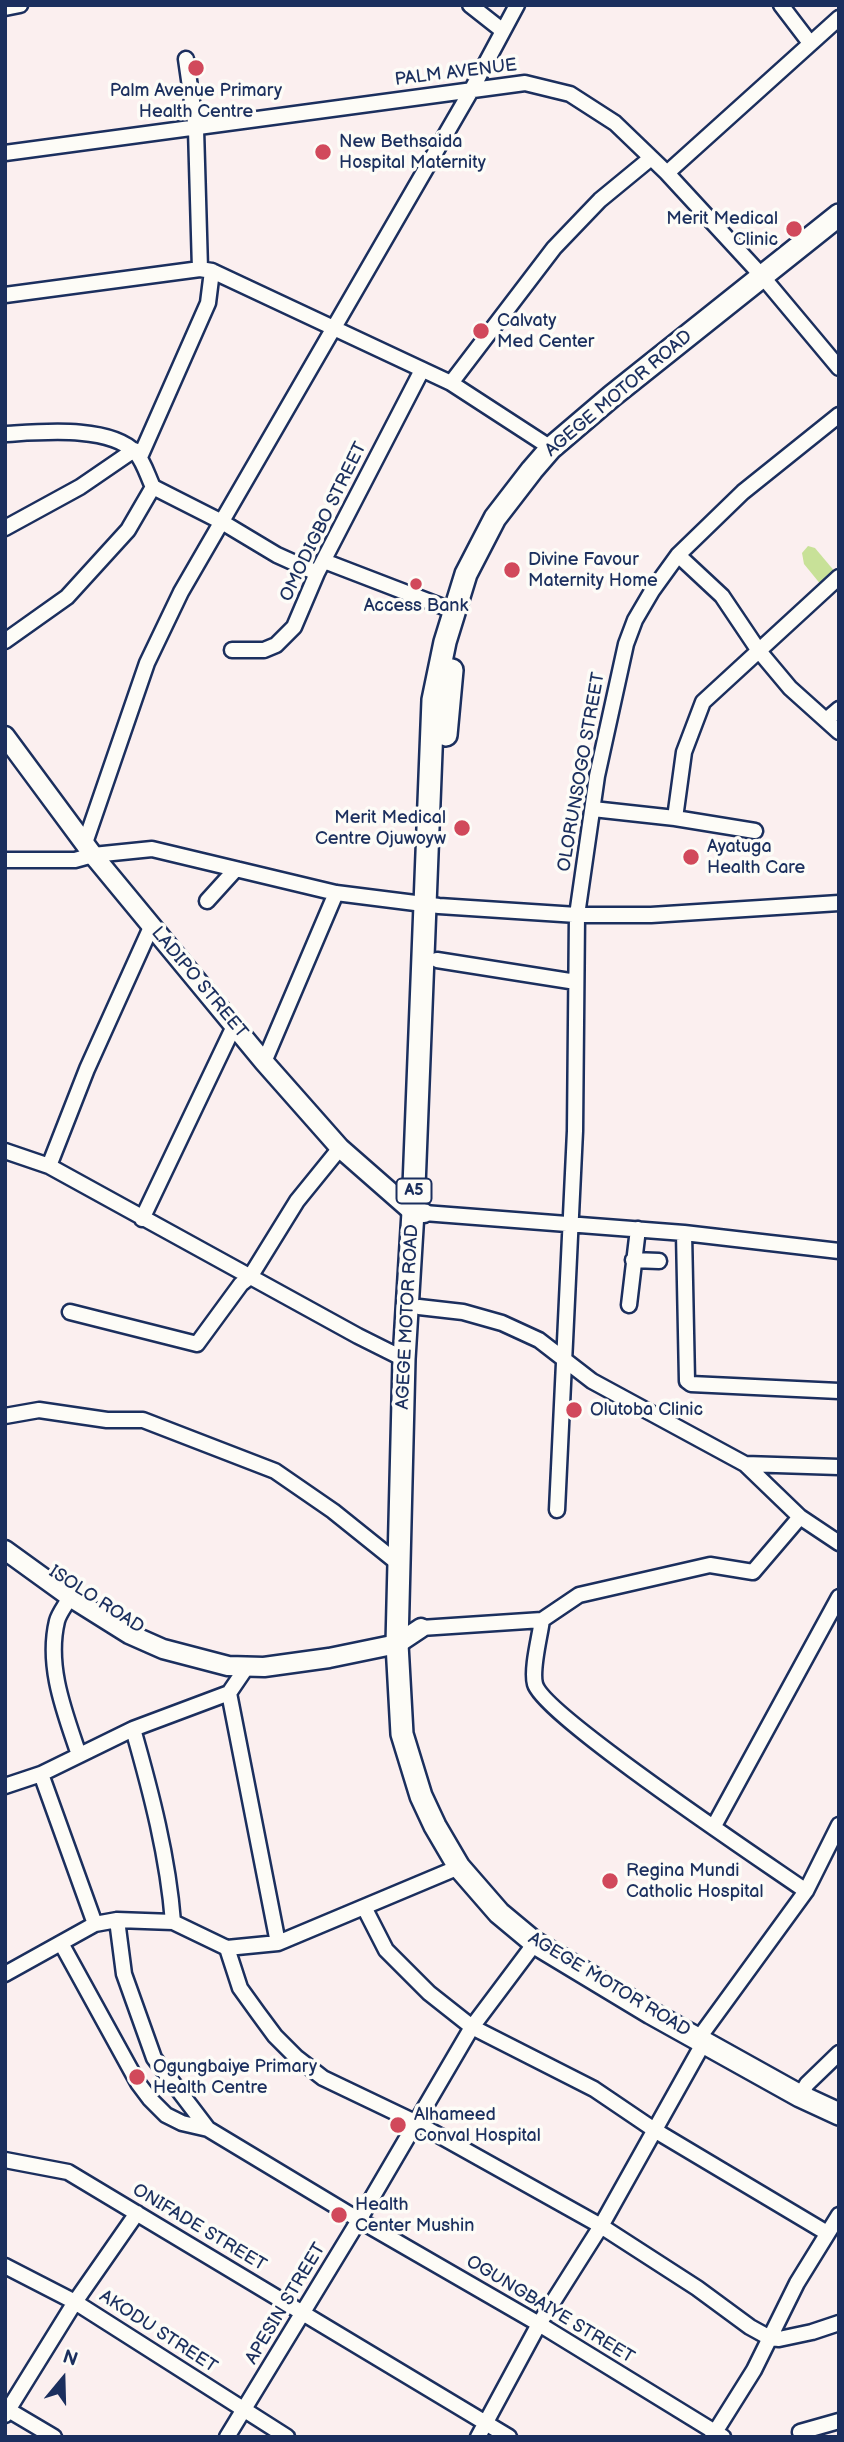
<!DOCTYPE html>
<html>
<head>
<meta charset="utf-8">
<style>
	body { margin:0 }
	#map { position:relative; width:844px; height:2442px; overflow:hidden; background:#fbefef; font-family:"Balsamiq Sans",sans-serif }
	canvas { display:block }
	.frame { position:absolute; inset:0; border:7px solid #1b2f5e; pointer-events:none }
	.north { position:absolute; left:28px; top:2344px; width:70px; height:70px; -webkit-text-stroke:5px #fdfcf7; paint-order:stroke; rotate:19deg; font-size:19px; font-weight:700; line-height:28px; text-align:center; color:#1b2f5e }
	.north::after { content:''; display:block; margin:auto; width:24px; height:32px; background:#1b2f5e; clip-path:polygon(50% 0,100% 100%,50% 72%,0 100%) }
</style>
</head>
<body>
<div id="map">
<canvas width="844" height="2442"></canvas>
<div class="frame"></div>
<div class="north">N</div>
</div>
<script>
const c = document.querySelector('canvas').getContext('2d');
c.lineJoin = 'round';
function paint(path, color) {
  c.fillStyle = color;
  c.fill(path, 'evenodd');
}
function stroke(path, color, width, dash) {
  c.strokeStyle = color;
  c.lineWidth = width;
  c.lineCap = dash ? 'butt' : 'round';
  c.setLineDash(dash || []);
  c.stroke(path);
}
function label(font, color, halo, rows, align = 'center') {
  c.font = font + ' "Balsamiq Sans",sans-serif';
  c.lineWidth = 7;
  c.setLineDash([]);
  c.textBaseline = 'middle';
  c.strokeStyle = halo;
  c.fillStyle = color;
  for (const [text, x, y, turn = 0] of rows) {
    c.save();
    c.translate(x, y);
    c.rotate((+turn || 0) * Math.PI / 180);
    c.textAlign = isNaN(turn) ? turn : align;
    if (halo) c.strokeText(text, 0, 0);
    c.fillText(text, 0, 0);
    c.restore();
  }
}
paint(new Path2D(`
	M 808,546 L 815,548 L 836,573 L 822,586 L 804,564 L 802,553 Z`), '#c8e198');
const minor = new Path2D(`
	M 470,5 L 503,31
	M 781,5 L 810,43
	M 5,8 L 20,5
	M 186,59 L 196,129 L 200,269
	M 5,153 L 525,83 L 570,94 L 615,123 L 667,173 L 762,276 L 839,368
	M 667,173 L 839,18
	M 5,295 L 200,269 L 212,271 L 451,383 L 551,448
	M 451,383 L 554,248 L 600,200 L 651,158
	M 5,434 C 41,432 110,425 136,453 C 144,462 148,477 153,487 L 222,522 L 277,555 L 317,573
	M 140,457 L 208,303 L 212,271
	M 5,528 L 80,487 L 134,450
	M 678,555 L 722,596 L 759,651 L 790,688 L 839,732
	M 324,561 L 454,611
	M 5,641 L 67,597 L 128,530 L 153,487
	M 232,650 L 264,650 L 276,645 L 294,627 L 317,573 L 422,370
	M 826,720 L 839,709
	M 593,809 L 675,818 L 755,831
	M 675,818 L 684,752 L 703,702 L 839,577
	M 85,843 L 147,663 L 181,592 L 472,89 L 517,5
	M 5,860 L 75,860 L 93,855 L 152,849 L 336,893 L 439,906 L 577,915 L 651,915 L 839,903
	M 207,901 L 236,869
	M 437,960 L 576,982
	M 264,1062 L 336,893
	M 5,1151 L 49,1166 L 358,1336 L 404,1359
	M 49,1166 L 87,1069 L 152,925
	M 424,1213 L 684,1233 L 839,1251
	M 142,1219 L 235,1024
	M 684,1233 L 687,1381 L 691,1384 L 839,1391
	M 633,1260 L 659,1261
	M 629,1305 L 638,1229
	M 419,1307 L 463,1312 L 502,1323 L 539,1340 L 592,1381 L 745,1464 L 800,1517 L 839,1543
	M 70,1312 L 197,1344 L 241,1284 L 250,1277 L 297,1201 L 340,1148
	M 5,1416 L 39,1410 L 107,1420 L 143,1420 L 275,1471 L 333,1511 L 399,1564
	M 745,1464 L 839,1467
	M 557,1510 L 575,1131 L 577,915 L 597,776 L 626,644 L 635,620 L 652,591 L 678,555 L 743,492 L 839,415
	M 70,1597 C 66,1605 59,1613 57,1621 C 46,1667 65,1713 79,1755
	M 542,1620 C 540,1636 531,1669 535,1684 C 543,1715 766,1863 806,1891
	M 421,1628 L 542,1620 L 579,1595 L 710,1565 L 753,1572 L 800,1517
	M 229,1693 L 278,1943
	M 133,1729 C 151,1792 168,1857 173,1922
	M 41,1774 L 95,1924
	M 5,1786 L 41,1774 L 133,1729 L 229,1693 L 246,1668
	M 714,1826 L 839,1597
	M 364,1907 L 386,1950 L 429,1993 L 472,2027 L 594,2089 L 656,2131 L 827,2233
	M 117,1920 L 124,1974 L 154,2058 L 208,2129
	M 61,1943 L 138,2083 L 150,2099 L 166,2115 L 182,2123 L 208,2129 L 359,2220 L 539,2324 L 723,2437
	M 227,1948 L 240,1988 L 258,2013 L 275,2036 L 296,2057 L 323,2078 L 415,2122 L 601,2226 L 697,2288 L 750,2327 L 770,2338 L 779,2339 L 812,2332 L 839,2323
	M 5,1974 L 95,1924 L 117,1920 L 173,1922 L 227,1948 L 278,1943 L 459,1867
	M 704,2031 L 806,1891 L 839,1825
	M 800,2096 L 807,2084 L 839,2053
	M 5,2160 L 68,2172 L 509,2437
	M 5,2266 L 75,2302 L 287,2437
	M 5,2408 L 54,2437
	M 5,2415 L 75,2302 L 137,2213
	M 800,2432 L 839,2421
	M 227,2437 L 359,2220 L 472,2027 L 535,1943
	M 478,2437 L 539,2324 L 601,2226 L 704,2042
	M 712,2437 L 754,2370 L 797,2283 L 839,2215`);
const major = new Path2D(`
	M 5,736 L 93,855 L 264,1062 L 340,1148 L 413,1212 L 424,1213
	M 5,1550 L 70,1597 L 129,1634 L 163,1649 L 228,1666 L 264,1667 L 329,1658 L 397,1644 L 421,1628`);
const highway = new Path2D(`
	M 839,215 L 612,396 L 551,448 L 532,470 L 495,518 L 466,574 L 445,642 L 433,700 L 413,1212 L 404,1359 L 397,1644 L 402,1734 L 421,1796 L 435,1826 L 459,1867 L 499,1913 L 535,1943 L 651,2013 L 800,2096 L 839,2114
	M 446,735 L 452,670`);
stroke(minor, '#1b2f5e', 19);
stroke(major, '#1b2f5e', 23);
stroke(highway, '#1b2f5e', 26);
stroke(minor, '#fdfcf7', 14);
stroke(major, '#fdfcf7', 18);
stroke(highway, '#fdfcf7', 21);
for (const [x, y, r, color] of [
	[196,68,9,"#d1495b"],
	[323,152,9,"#d1495b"],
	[794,229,9,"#d1495b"],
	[481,331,9,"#d1495b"],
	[512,570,9,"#d1495b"],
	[416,584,7,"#d1495b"],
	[462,828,9,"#d1495b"],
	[691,857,9,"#d1495b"],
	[574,1410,9,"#d1495b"],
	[610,1881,9,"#d1495b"],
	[137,2077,9,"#d1495b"],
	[398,2125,9,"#d1495b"],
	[339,2215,9,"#d1495b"]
]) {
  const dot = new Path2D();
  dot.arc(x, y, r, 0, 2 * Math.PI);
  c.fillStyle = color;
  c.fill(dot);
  stroke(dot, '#fdfcf7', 2.5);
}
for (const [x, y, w] of [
	[414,1191,35]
]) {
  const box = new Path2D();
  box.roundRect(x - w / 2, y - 12.5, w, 25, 5);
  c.fillStyle = '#fdfcf7';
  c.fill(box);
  stroke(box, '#1b2f5e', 2);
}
label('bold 16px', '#1b2f5e', null, [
	["A5",414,1191]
]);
label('18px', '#1b2f5e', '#fdfcf7', [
	["PALM AVENUE",456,73,-7],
	["AGEGE MOTOR ROAD",619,394,-40],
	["OMODIGBO STREET",324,522,-64],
	["OLORUNSOGO STREET",582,772,-80],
	["LADIPO STREET",199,983,50],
	["AGEGE MOTOR ROAD",408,1317,-87],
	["ISOLO ROAD",96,1600,33],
	["AGEGE MOTOR ROAD",609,1985,31],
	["ONIFADE STREET",199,2228,31],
	["APESIN STREET",286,2304,-59],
	["OGUNGBAIYE STREET",550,2310,31],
	["AKODU STREET",158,2332,33]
]);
label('18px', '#1b2f5e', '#fdfcf7', [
	["Palm Avenue Primary",196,91,"center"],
	["Health Centre",196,112,"center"],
	["New Bethsaida",339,142],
	["Hospital Maternity",339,163],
	["Merit Medical",778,219,"right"],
	["Clinic",778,240,"right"],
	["Calvaty",497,321],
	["Med Center",497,342],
	["Divine Favour",528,560],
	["Maternity Home",528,581],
	["Access Bank",416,606,"center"],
	["Merit Medical",446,818,"right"],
	["Centre Ojuwoyw",446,839,"right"],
	["Ayatuga",707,847],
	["Health Care",707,868],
	["Olutoba Clinic",590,1410],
	["Regina Mundi",626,1871],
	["Catholic Hospital",626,1892],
	["Ogungbaiye Primary",153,2067],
	["Health Centre",153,2088],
	["Alhameed",414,2115],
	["Conval Hospital",414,2136],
	["Health",355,2205],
	["Center Mushin",355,2226]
], 'left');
</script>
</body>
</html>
